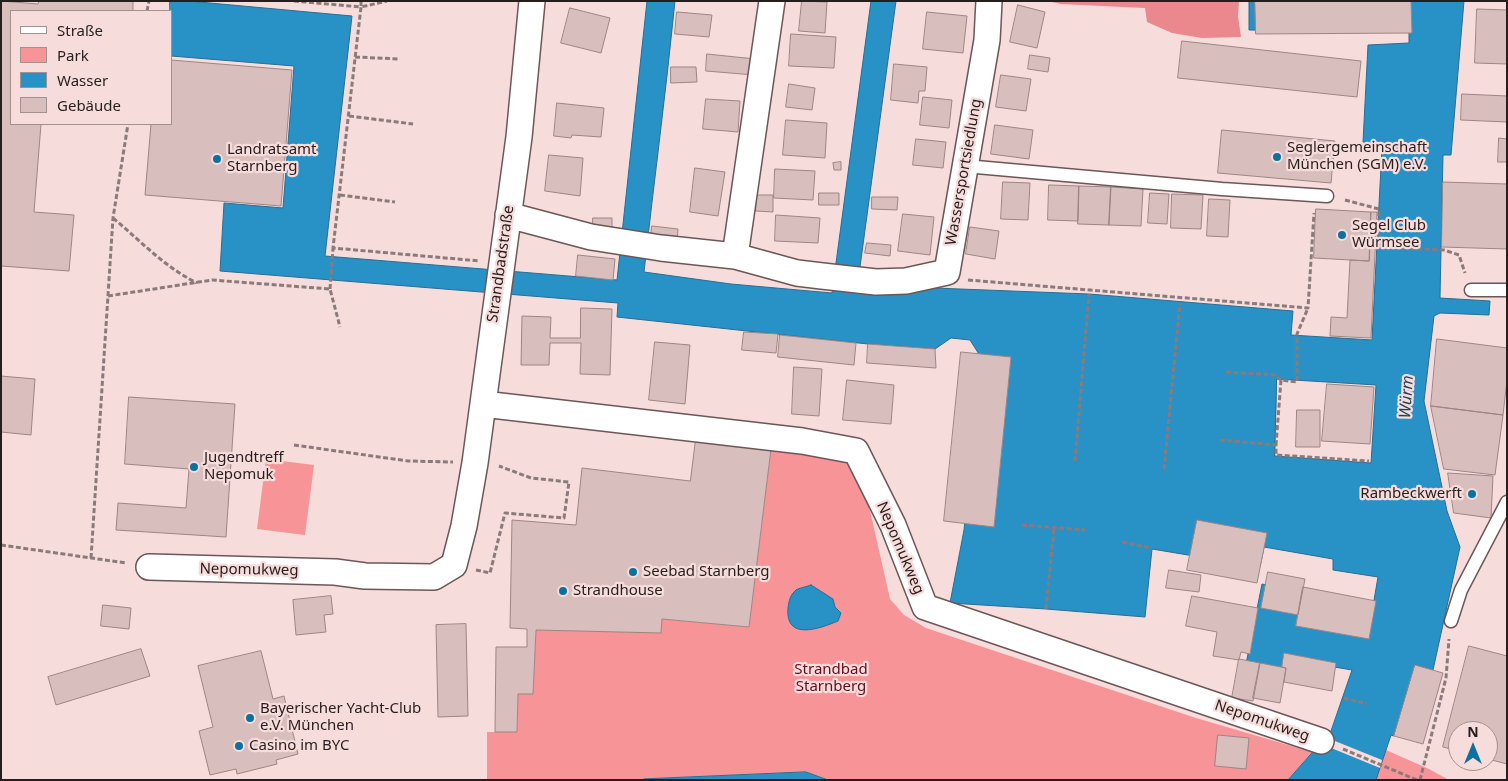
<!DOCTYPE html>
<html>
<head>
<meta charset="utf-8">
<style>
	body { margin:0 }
	#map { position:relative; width:1508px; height:781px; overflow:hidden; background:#f7dcdc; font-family:"Noto Sans",sans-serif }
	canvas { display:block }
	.frame { position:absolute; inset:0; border:2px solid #261d1d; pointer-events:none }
	.legend { position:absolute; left:10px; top:10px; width:162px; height:115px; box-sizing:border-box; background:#f7dcdc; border:1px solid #a39090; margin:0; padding:6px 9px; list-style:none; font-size:15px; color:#261d1d }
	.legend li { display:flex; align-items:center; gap:10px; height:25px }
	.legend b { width:25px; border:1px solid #a39090 }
	.north { position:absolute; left:1448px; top:721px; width:50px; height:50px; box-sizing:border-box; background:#f7dcdc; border:1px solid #a39090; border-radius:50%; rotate:0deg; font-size:14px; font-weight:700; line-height:20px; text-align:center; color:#261d1d }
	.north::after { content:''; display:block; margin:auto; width:18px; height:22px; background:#0c719e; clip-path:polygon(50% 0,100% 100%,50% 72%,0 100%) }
</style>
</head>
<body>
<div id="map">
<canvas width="1508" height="781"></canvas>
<div class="frame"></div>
<ul class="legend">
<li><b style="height:6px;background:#fff"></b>Straße</li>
<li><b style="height:14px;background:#f69498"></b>Park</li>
<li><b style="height:14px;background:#2891c5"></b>Wasser</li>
<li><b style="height:14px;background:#d9bebe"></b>Gebäude</li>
</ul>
<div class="north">N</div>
</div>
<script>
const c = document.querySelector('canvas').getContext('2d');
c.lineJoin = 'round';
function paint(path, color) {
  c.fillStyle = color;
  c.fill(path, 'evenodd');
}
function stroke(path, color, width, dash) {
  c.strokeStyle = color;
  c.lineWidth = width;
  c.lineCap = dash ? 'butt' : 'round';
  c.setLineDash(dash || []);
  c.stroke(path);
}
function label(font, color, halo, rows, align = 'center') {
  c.font = font + ' "Noto Sans",sans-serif';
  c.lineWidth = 4.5;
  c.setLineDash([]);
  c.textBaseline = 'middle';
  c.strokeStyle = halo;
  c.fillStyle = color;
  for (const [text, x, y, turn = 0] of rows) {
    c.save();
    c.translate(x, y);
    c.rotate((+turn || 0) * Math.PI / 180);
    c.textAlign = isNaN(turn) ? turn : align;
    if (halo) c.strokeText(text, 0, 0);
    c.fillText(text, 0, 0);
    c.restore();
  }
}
paint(new Path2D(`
	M 771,449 L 850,460 L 866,493 L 890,599 L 904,615 L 926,628 L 1196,718 L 1312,752 L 1288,780 L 828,780 L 806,772 L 641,780 L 487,780 L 487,732 L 517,732 L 518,694 L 533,693 L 536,630 L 662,619 L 749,627 Z
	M 266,459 L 314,465 L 305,535 L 257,529 Z
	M 1386,750 L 1429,769 L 1449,780 L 1376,780 Z`), '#f69498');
paint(new Path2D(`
	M 1047,1 L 1239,1 L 1238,16 L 1241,37 L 1202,38 L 1172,33 L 1147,22 L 1145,8 L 1061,4 Z`), '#eb888d');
const water = new Path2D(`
	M 170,1 L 188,1 L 352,16 L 325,256 L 617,280 L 647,1 L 675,1 C 666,92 654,181 644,272 L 731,284 L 832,293 L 871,1 L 896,1 L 857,289 L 900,290 L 934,288 L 1089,294 L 1293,311 L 1291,335 L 1372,340 L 1382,147 L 1363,142 L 1368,45 L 1409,43 L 1409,32 L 1249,30 L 1249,1 L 1464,1 L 1451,155 L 1443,155 L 1440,298 L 1490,301 L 1489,315 L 1440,313 L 1434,316 L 1424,401 L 1447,511 L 1460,547 L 1433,670 L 1415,665 L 1394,736 L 1391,735 L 1376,780 L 1288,780 L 1331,731 L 1352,670 L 1287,659 L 1284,672 L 1246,664 L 1262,584 L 1373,606 L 1378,577 L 1333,570 L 1333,559 L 1264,547 L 1260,567 L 1152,549 L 1145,617 L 1046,609 L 950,603 L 964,530 L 982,359 L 970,340 L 951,338 L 935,349 L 868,344 L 617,317 L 618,303 L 220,271 L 224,203 L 283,208 L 294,66 L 171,56 ZM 1277,379 L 1376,385 L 1371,463 L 1275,456 Z
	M 811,585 L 833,599 L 835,607 L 841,613 L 838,621 C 819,629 785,641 788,608 C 789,601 790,595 796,590 C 799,588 806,587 811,585 Z
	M 806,772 L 828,780 L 641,780 L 644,779 Z`);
paint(water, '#2891c5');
stroke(water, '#276e93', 1);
paint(new Path2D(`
	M 1325,737 L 1382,760 L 1380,768 L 1319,743 Z`), '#f7dcdc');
const building = new Path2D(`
	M 1,1 L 38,4 L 39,1 L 133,1 L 133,11 L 11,11 L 11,124 L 41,124 L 34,212 L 74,215 L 69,271 L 1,266 Z
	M 802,1 L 827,2 L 825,33 L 799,31 Z
	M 1255,1 L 1411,1 L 1412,33 L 1256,34 Z
	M 1018,5 L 1045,12 L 1037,48 L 1010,42 Z
	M 570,8 L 610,18 L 601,53 L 561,43 Z
	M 1477,9 L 1507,10 L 1507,64 L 1475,63 Z
	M 677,12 L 712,15 L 709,37 L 675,34 Z
	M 927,12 L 967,16 L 963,53 L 923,49 Z
	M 791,34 L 836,37 L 834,68 L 789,66 Z
	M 1182,41 L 1361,61 L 1357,97 L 1178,78 Z
	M 707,54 L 755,59 L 754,75 L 706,71 Z
	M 1030,55 L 1050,58 L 1048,72 L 1028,69 Z
	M 171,60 L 292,70 L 281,206 L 145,195 L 151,124 L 171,124 Z
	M 894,64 L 927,67 L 925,91 L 919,91 L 918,103 L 891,100 Z
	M 671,67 L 696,67 L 697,82 L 671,83 Z
	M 1001,75 L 1031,79 L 1026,111 L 996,107 Z
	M 789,84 L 815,88 L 812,110 L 786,107 Z
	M 1462,94 L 1507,96 L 1507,122 L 1461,120 Z
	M 923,97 L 952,100 L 949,128 L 920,125 Z
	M 706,99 L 740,101 L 738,132 L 703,129 Z
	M 557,103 L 604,108 L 601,137 L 572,135 L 571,138 L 554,136 Z
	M 786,120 L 827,123 L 825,158 L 783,155 Z
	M 995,125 L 1033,130 L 1029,159 L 991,154 Z
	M 1222,130 L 1335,141 L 1331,183 L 1218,173 Z
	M 1499,138 L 1507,139 L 1507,162 L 1498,162 Z
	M 916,139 L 946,142 L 943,168 L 913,165 Z
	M 549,155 L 583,158 L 580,196 L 545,191 Z
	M 841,162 L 841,170 L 834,170 L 833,163 Z
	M 695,168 L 725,172 L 718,216 L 690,212 Z
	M 775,169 L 815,171 L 813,200 L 774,198 Z
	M 1003,182 L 1030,183 L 1028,220 L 1001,219 Z
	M 1443,182 L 1507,184 L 1507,249 L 1442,247 Z
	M 1049,185 L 1079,186 L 1078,221 L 1048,220 Z
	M 1079,186 L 1111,187 L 1109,225 L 1078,224 Z
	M 1111,187 L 1143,189 L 1141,226 L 1109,225 Z
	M 819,193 L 839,193 L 839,205 L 819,205 Z
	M 1150,193 L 1169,194 L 1167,224 L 1148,223 Z
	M 1172,194 L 1203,195 L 1201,229 L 1171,228 Z
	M 756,195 L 773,195 L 773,212 L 756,211 Z
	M 872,197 L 898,197 L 897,210 L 872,209 Z
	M 1209,199 L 1230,200 L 1228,237 L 1207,236 Z
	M 1316,209 L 1371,212 L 1369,261 L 1314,258 Z
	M 1371,212 L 1377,212 L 1371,338 L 1330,336 L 1331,317 L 1347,318 L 1350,260 L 1369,261 Z
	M 903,214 L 934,217 L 930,255 L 898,251 Z
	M 776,215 L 820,218 L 818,243 L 775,241 Z
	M 593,218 L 612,218 L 612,231 L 593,231 Z
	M 652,226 L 678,229 L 677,243 L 651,240 Z
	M 970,227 L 999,231 L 995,259 L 966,254 Z
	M 867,243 L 891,245 L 890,256 L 865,253 Z
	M 578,255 L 615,259 L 613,280 L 576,276 Z
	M 581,308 L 612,309 L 610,375 L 580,374 L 581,343 L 550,343 L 549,365 L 521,365 L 522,316 L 551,317 L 550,338 L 580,338 Z
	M 744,332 L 778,334 L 776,353 L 742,350 Z
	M 780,335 L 856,343 L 854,365 L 778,357 Z
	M 1437,339 L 1507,348 L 1507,380 L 1503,415 L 1431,406 Z
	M 655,342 L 690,345 L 685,404 L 649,400 Z
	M 868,344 L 935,349 L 936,368 L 867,363 Z
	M 961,352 L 1011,357 L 994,527 L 944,521 Z
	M 794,367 L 822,369 L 819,416 L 792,414 Z
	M 1,376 L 35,379 L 31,435 L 1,432 Z
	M 847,380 L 894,385 L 891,424 L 843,420 Z
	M 1327,384 L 1374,387 L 1370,444 L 1322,441 Z
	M 129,397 L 235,404 L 226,537 L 116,530 L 118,503 L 186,508 L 189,469 L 125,464 Z
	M 1431,406 L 1503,415 L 1495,475 L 1444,469 Z
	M 1297,410 L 1320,410 L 1320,447 L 1296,447 Z
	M 696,439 L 771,449 L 749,627 L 662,619 L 661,633 L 536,630 L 533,694 L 518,694 L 517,732 L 495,732 L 496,647 L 527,647 L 527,629 L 510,628 L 512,520 L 576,525 L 582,468 L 690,481 Z
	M 1448,473 L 1493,476 L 1491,518 L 1454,513 Z
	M 1197,520 L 1267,533 L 1257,583 L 1187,570 Z
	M 1169,570 L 1201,575 L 1199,592 L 1166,588 Z
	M 1268,572 L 1305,579 L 1298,615 L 1261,608 Z
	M 1303,587 L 1376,601 L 1369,639 L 1296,626 Z
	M 331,596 L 333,614 L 324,615 L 326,632 L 296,635 L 293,600 Z
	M 1192,596 L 1258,608 L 1250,654 L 1241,652 L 1239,660 L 1213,656 L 1217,632 L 1186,626 Z
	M 103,605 L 131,608 L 129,629 L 101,626 Z
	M 466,624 L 468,716 L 438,717 L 436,625 Z
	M 1469,646 L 1507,656 L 1507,764 L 1488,759 L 1488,731 L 1458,731 L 1458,751 L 1443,747 Z
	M 141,649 L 150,676 L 56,705 L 48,677 Z
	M 261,651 L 273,699 L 284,696 L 298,754 L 276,760 L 277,764 L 237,774 L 236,769 L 210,775 L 199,731 L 213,727 L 198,666 Z
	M 1284,653 L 1336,663 L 1332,691 L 1284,682 L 1286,668 L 1282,667 Z
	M 1239,659 L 1260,663 L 1253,701 L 1232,698 Z
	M 1260,663 L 1286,668 L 1280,703 L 1253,698 Z
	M 1415,665 L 1443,673 L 1423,744 L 1394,736 Z
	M 1218,735 L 1249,738 L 1246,769 L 1215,766 Z`);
paint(building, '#d9bebe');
stroke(building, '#9e8585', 1);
const service = new Path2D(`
	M 965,166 L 1222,189 L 1327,196
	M 1471,290 L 1507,290
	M 1451,621 L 1461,590 L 1507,502`);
const minor = new Path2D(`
	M 508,215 L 591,237 L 661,248 L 735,256 L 797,273 L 822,276 L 876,282 L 906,281 L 947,272 L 987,40 L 989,1
	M 735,256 L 772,1
	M 483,404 L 802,441 L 856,451 L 893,525 L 925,607 L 1321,741
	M 149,567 L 335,572 L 365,576 L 434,577 L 454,565 L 464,526 L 475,463 L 519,137 L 532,1`);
stroke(service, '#6d5657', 15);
stroke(minor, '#6d5657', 28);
stroke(new Path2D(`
	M 294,1 L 361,7 L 333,248 L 480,261
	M 361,1 L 361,7 L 387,1
	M 147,11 L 149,1
	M 355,57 L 400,59
	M 349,116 L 413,124
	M 340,195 L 395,202
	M 1345,200 L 1379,209 L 1378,247 L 1444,250 L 1459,255 L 1465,273
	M 113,218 C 142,242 163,266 197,283
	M 968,280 L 1308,308 L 1314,213
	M 330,289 L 333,248
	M 108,296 L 212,280 L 330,289 L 340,327
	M 1226,372 L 1275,375 L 1281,380
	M 1220,440 L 1276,445 L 1276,455 L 1369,461
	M 294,445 L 408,461 L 453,462
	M 1276,445 L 1281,380 L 1297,382 L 1297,334 L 1308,308
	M 1075,461 L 1089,294
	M 1164,469 L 1180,303
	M 1022,525 L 1085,530
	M 1122,542 L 1152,548
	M 1,545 L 126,563
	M 91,558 L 113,218 L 128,124
	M 476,570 L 490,573 L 505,513 L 564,518 L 569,482 L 531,478 L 499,466
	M 1046,609 L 1054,528
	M 1344,698 L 1367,704
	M 1343,749 L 1417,780
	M 1420,780 L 1446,678 L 1449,639`), '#8b7a7a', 3, [5, 2.5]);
stroke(service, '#fff', 12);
stroke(minor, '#fff', 25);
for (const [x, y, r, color] of [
	[1277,157,5,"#0c719e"],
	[217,159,5,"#0c719e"],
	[1342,235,5,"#0c719e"],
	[194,467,5,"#0c719e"],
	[1472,494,5,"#0c719e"],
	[633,572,5,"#0c719e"],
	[563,591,5,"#0c719e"],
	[250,718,5,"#0c719e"],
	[239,746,5,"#0c719e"]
]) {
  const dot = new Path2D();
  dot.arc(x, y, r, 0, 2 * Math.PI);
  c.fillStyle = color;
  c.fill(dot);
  stroke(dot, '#f7dcdc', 2);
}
label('15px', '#261d1d', '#f7dcdc', [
	["Seglergemeinschaft",1287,148],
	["München (SGM) e.V.",1287,165],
	["Landratsamt",227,150],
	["Starnberg",227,167],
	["Segel Club",1352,226],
	["Würmsee",1352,243],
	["Jugendtreff",204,458],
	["Nepomuk",204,475],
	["Rambeckwerft",1462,494,"right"],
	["Seebad Starnberg",643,572],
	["Strandhouse",573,591],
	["Bayerischer Yacht-Club",260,709],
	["e.V. München",260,726],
	["Casino im BYC",249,746]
], 'left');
label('15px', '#261d1d', '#f7dcdc', [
	["Wassersportsiedlung",964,172,-80],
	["Strandbadstraße",501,264,-82],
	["Nepomukweg",900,548,67],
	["Nepomukweg",249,570,1],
	["Nepomukweg",1262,721,19]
]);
label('15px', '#650c1d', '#f7dcdc', [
	["Strandbad",831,670],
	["Starnberg",831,687]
]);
label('italic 16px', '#1a435a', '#f7dcdc', [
	["Würm",1407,397,-86]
]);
</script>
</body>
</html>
